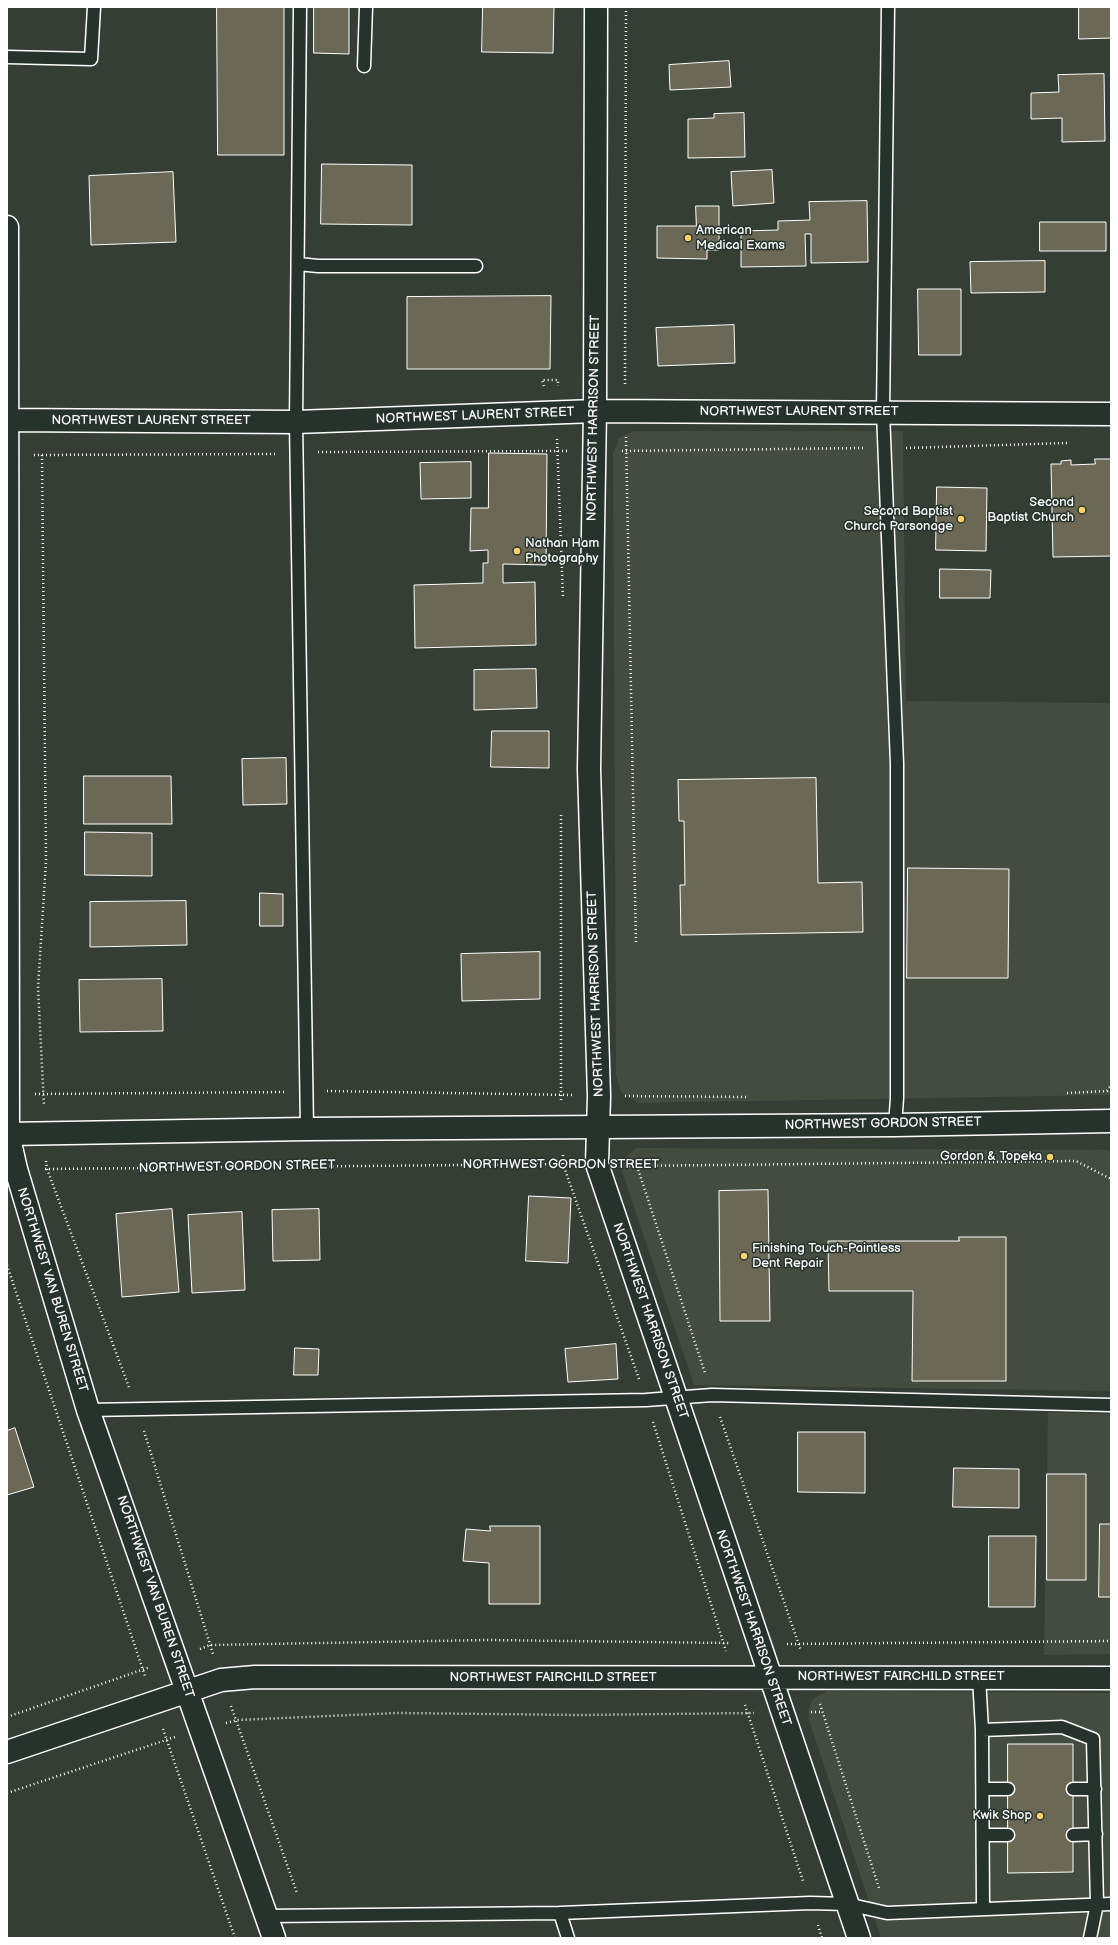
<!DOCTYPE html>
<html>
<head>
<meta charset="utf-8">
<style>
	body { margin:0 }
	#map { position:relative; width:1118px; height:1945px; overflow:hidden; background:#343e35; font-family:"Balsamiq Sans",sans-serif }
	canvas { display:block }
	.frame { position:absolute; inset:0; border:8px solid #fff; pointer-events:none }
</style>
</head>
<body>
<div id="map">
<canvas width="1118" height="1945"></canvas>
<div class="frame"></div>
</div>
<script>
const c = document.querySelector('canvas').getContext('2d');
c.lineJoin = 'round';
function paint(path, color) {
  c.fillStyle = color;
  c.fill(path, 'evenodd');
}
function stroke(path, color, width, dash) {
  c.strokeStyle = color;
  c.lineWidth = width;
  c.lineCap = dash ? 'butt' : 'round';
  c.setLineDash(dash || []);
  c.stroke(path);
}
function label(font, color, halo, rows, align = 'center') {
  c.font = font + ' "Balsamiq Sans",sans-serif';
  c.lineWidth = 3;
  c.setLineDash([]);
  c.textBaseline = 'middle';
  c.strokeStyle = halo;
  c.fillStyle = color;
  for (const [text, x, y, turn = 0] of rows) {
    c.save();
    c.translate(x, y);
    c.rotate((+turn || 0) * Math.PI / 180);
    c.textAlign = isNaN(turn) ? turn : align;
    if (halo) c.strokeText(text, 0, 0);
    c.fillText(text, 0, 0);
    c.restore();
  }
}
paint(new Path2D(`
	M 633,431 L 903,431 L 906,701 L 1111,703 L 1111,1095 L 639,1103 L 621,1092 L 616,1075 L 613,453 L 619,438 Z
	M 636,1148 L 1105,1150 L 1111,1151 L 1111,1391 L 694,1385 L 619,1163 Z
	M 1048,1412 L 1111,1414 L 1111,1654 L 1044,1655 Z
	M 827,1691 L 1111,1693 L 1111,1938 L 881,1938 L 809,1720 L 808,1710 L 813,1699 Z`), '#444b3f');
const building = new Path2D(`
	M 217,7 L 284,7 L 284,155 L 218,155 Z
	M 314,7 L 349,7 L 349,54 L 314,53 Z
	M 483,7 L 554,7 L 553,53 L 482,52 Z
	M 1079,7 L 1111,7 L 1111,38 L 1079,39 Z
	M 729,61 L 731,87 L 670,90 L 669,65 Z
	M 1104,74 L 1105,141 L 1062,142 L 1062,118 L 1031,119 L 1031,93 L 1059,92 L 1058,75 Z
	M 744,113 L 745,157 L 688,158 L 688,119 L 714,118 L 714,114 Z
	M 322,164 L 412,165 L 412,225 L 321,224 Z
	M 772,170 L 774,203 L 733,206 L 731,172 Z
	M 173,172 L 176,242 L 91,245 L 89,176 Z
	M 867,201 L 868,262 L 811,263 L 811,234 L 805,234 L 806,266 L 741,267 L 741,231 L 778,230 L 778,221 L 810,220 L 809,202 Z
	M 696,206 L 719,206 L 719,250 L 707,250 L 707,259 L 657,258 L 657,226 L 696,226 Z
	M 1040,222 L 1106,222 L 1106,251 L 1040,251 Z
	M 1045,261 L 1045,292 L 971,293 L 970,262 Z
	M 918,289 L 961,289 L 961,355 L 919,355 Z
	M 551,296 L 550,369 L 407,369 L 407,297 Z
	M 734,325 L 735,363 L 658,366 L 656,328 Z
	M 489,453 L 547,454 L 546,565 L 503,564 L 503,583 L 535,582 L 536,645 L 415,648 L 414,585 L 483,583 L 483,563 L 488,563 L 488,550 L 470,551 L 471,508 L 488,508 Z
	M 1095,459 L 1111,459 L 1111,556 L 1053,557 L 1051,464 L 1061,464 L 1061,461 L 1071,460 L 1071,465 L 1095,464 Z
	M 471,462 L 471,498 L 421,499 L 420,463 Z
	M 937,487 L 987,488 L 986,551 L 936,550 Z
	M 940,569 L 991,570 L 990,598 L 940,598 Z
	M 536,669 L 537,708 L 474,710 L 474,670 Z
	M 492,731 L 549,731 L 549,768 L 491,767 Z
	M 286,758 L 287,804 L 243,805 L 242,759 Z
	M 84,776 L 171,776 L 172,824 L 84,824 Z
	M 816,778 L 818,883 L 862,882 L 863,932 L 681,935 L 680,885 L 685,885 L 684,821 L 679,821 L 678,780 Z
	M 85,832 L 152,833 L 152,876 L 85,875 Z
	M 908,868 L 1009,869 L 1008,978 L 907,978 Z
	M 260,893 L 283,894 L 283,926 L 260,926 Z
	M 186,901 L 187,945 L 90,947 L 90,902 Z
	M 540,952 L 540,999 L 462,1001 L 461,954 Z
	M 162,979 L 163,1031 L 80,1032 L 79,980 Z
	M 768,1190 L 770,1321 L 720,1321 L 719,1191 Z
	M 529,1196 L 571,1198 L 568,1263 L 526,1261 Z
	M 172,1209 L 179,1292 L 122,1297 L 116,1214 Z
	M 319,1209 L 320,1260 L 273,1261 L 272,1210 Z
	M 242,1212 L 245,1290 L 192,1293 L 188,1215 Z
	M 959,1237 L 1006,1237 L 1006,1381 L 912,1381 L 913,1291 L 829,1291 L 828,1241 L 959,1241 Z
	M 616,1344 L 618,1379 L 568,1382 L 565,1349 Z
	M 295,1348 L 319,1349 L 318,1375 L 294,1375 Z
	M 15,1428 L 34,1487 L 7,1495 L 7,1431 Z
	M 798,1432 L 865,1432 L 865,1493 L 798,1492 Z
	M 954,1468 L 1019,1469 L 1019,1508 L 953,1507 Z
	M 1047,1474 L 1086,1474 L 1086,1580 L 1047,1580 Z
	M 1100,1524 L 1111,1524 L 1111,1597 L 1099,1597 Z
	M 490,1526 L 540,1526 L 540,1604 L 489,1604 L 489,1563 L 463,1561 L 466,1529 L 490,1531 Z
	M 989,1536 L 1036,1536 L 1035,1607 L 989,1607 Z
	M 1008,1744 L 1073,1744 L 1073,1872 L 1008,1873 Z`);
paint(building, '#6b6955');
stroke(building, '#fff', 1);
const service = new Path2D(`
	M 300,7 L 296,422 L 307,1129
	M 888,7 L 883,412 L 897,764 L 897,1098 L 895,1125
	M 7,57 L 91,59 L 94,7
	M 364,66 L 366,7
	M 298,264 L 318,266 L 476,266
	M 88,1410 L 646,1400 L 712,1395 L 1111,1405
	M 979,1677 L 982,1730
	M 983,1789 L 1008,1789
	M 1073,1789 L 1095,1789
	M 983,1835 L 1008,1835
	M 1073,1835 L 1096,1834
	M 983,1909 L 982,1730 L 1062,1727 L 1093,1739 L 1097,1904 L 1090,1938
	M 266,1916 L 560,1913
	M 568,1938 L 560,1913 L 810,1903 L 847,1904 L 887,1913 L 1111,1904`);
const minor = new Path2D(`
	M 596,7 L 595,411 L 589,769 L 599,1096 L 597,1164 L 859,1938
	M 7,227 L 8,1134 L 16,1169 L 88,1410 L 274,1938
	M 7,420 L 296,422 L 595,411 L 1111,414
	M 7,1752 L 221,1680 L 255,1677 L 1111,1678`);
const secondary = new Path2D(`
	M 7,1134 L 307,1129 L 895,1125 L 1111,1121`);
stroke(service, '#fff', 15);
stroke(minor, '#fff', 25);
stroke(secondary, '#fff', 25);
stroke(new Path2D(`
	M 625,384 L 626,7
	M 544,386 L 542,380 L 558,380 L 558,386
	M 626,437 L 636,943
	M 557,439 L 563,598
	M 906,448 L 1067,443
	M 622,451 L 863,448
	M 318,452 L 567,451
	M 34,455 L 275,454
	M 42,455 L 46,861 L 38,988 L 44,1106
	M 327,1091 L 572,1095
	M 1067,1093 L 1107,1091 L 1111,1085
	M 35,1094 L 284,1092
	M 625,1096 L 748,1097
	M 561,1100 L 561,815
	M 563,1155 L 563,1164 L 639,1379
	M 46,1161 L 47,1169 L 129,1387
	M 625,1166 L 1076,1161 L 1111,1179
	M 637,1166 L 705,1373
	M 45,1169 L 570,1164
	M 7,1265 L 145,1676
	M 720,1417 L 801,1651
	M 653,1422 L 726,1651
	M 144,1431 L 213,1654
	M 787,1644 L 1111,1641
	M 200,1649 L 210,1645 L 487,1640 L 730,1643
	M 820,1704 L 879,1888
	M 745,1705 L 803,1881
	M 231,1706 L 297,1893
	M 811,1712 L 823,1712
	M 7,1717 L 150,1667
	M 226,1723 L 238,1720 L 397,1713 L 580,1715 L 754,1713
	M 163,1729 L 235,1938
	M 7,1793 L 175,1737
	M 818,1925 L 822,1938`), '#fff', 2.5, [1, 3]);
stroke(service, '#26332d', 12);
stroke(minor, '#26332d', 22);
stroke(secondary, '#26332d', 22);
for (const [x, y, r, color] of [
	[688,238,4,"#ffd166"],
	[1082,510,4,"#ffd166"],
	[961,519,4,"#ffd166"],
	[517,551,4,"#ffd166"],
	[1050,1157,4,"#ffd166"],
	[744,1256,4,"#ffd166"],
	[1040,1816,4,"#ffd166"]
]) {
  const dot = new Path2D();
  dot.arc(x, y, r, 0, 2 * Math.PI);
  c.fillStyle = color;
  c.fill(dot);
  stroke(dot, '#26332d', 1.5);
}
label('13px', '#fff', '#26332d', [
	["American",696,231,"left"],
	["Medical Exams",696,246,"left"],
	["Second",1074,503],
	["Baptist Church",1074,518],
	["Second Baptist",953,512],
	["Church Parsonage",953,527],
	["Nathan Ham",525,544,"left"],
	["Photography",525,559,"left"],
	["Gordon & Topeka",1042,1157],
	["Finishing Touch-Paintless",752,1249,"left"],
	["Dent Repair",752,1264,"left"],
	["Kwik Shop",1032,1816]
], 'right');
label('13px', '#fff', '#26332d', [
	["NORTHWEST LAURENT STREET",799,412],
	["NORTHWEST LAURENT STREET",475,416,-2],
	["NORTHWEST HARRISON STREET",594,418,-89],
	["NORTHWEST LAURENT STREET",151,421],
	["NORTHWEST HARRISON STREET",596,994,-92],
	["NORTHWEST GORDON STREET",883,1124,-1],
	["NORTHWEST GORDON STREET",561,1165],
	["NORTHWEST GORDON STREET",237,1167,-1],
	["NORTHWEST VAN BUREN STREET",52,1290,73],
	["NORTHWEST HARRISON STREET",650,1321,71],
	["NORTHWEST VAN BUREN STREET",155,1597,71],
	["NORTHWEST HARRISON STREET",753,1628,71],
	["NORTHWEST FAIRCHILD STREET",901,1677],
	["NORTHWEST FAIRCHILD STREET",553,1678]
]);
</script>
</body>
</html>
